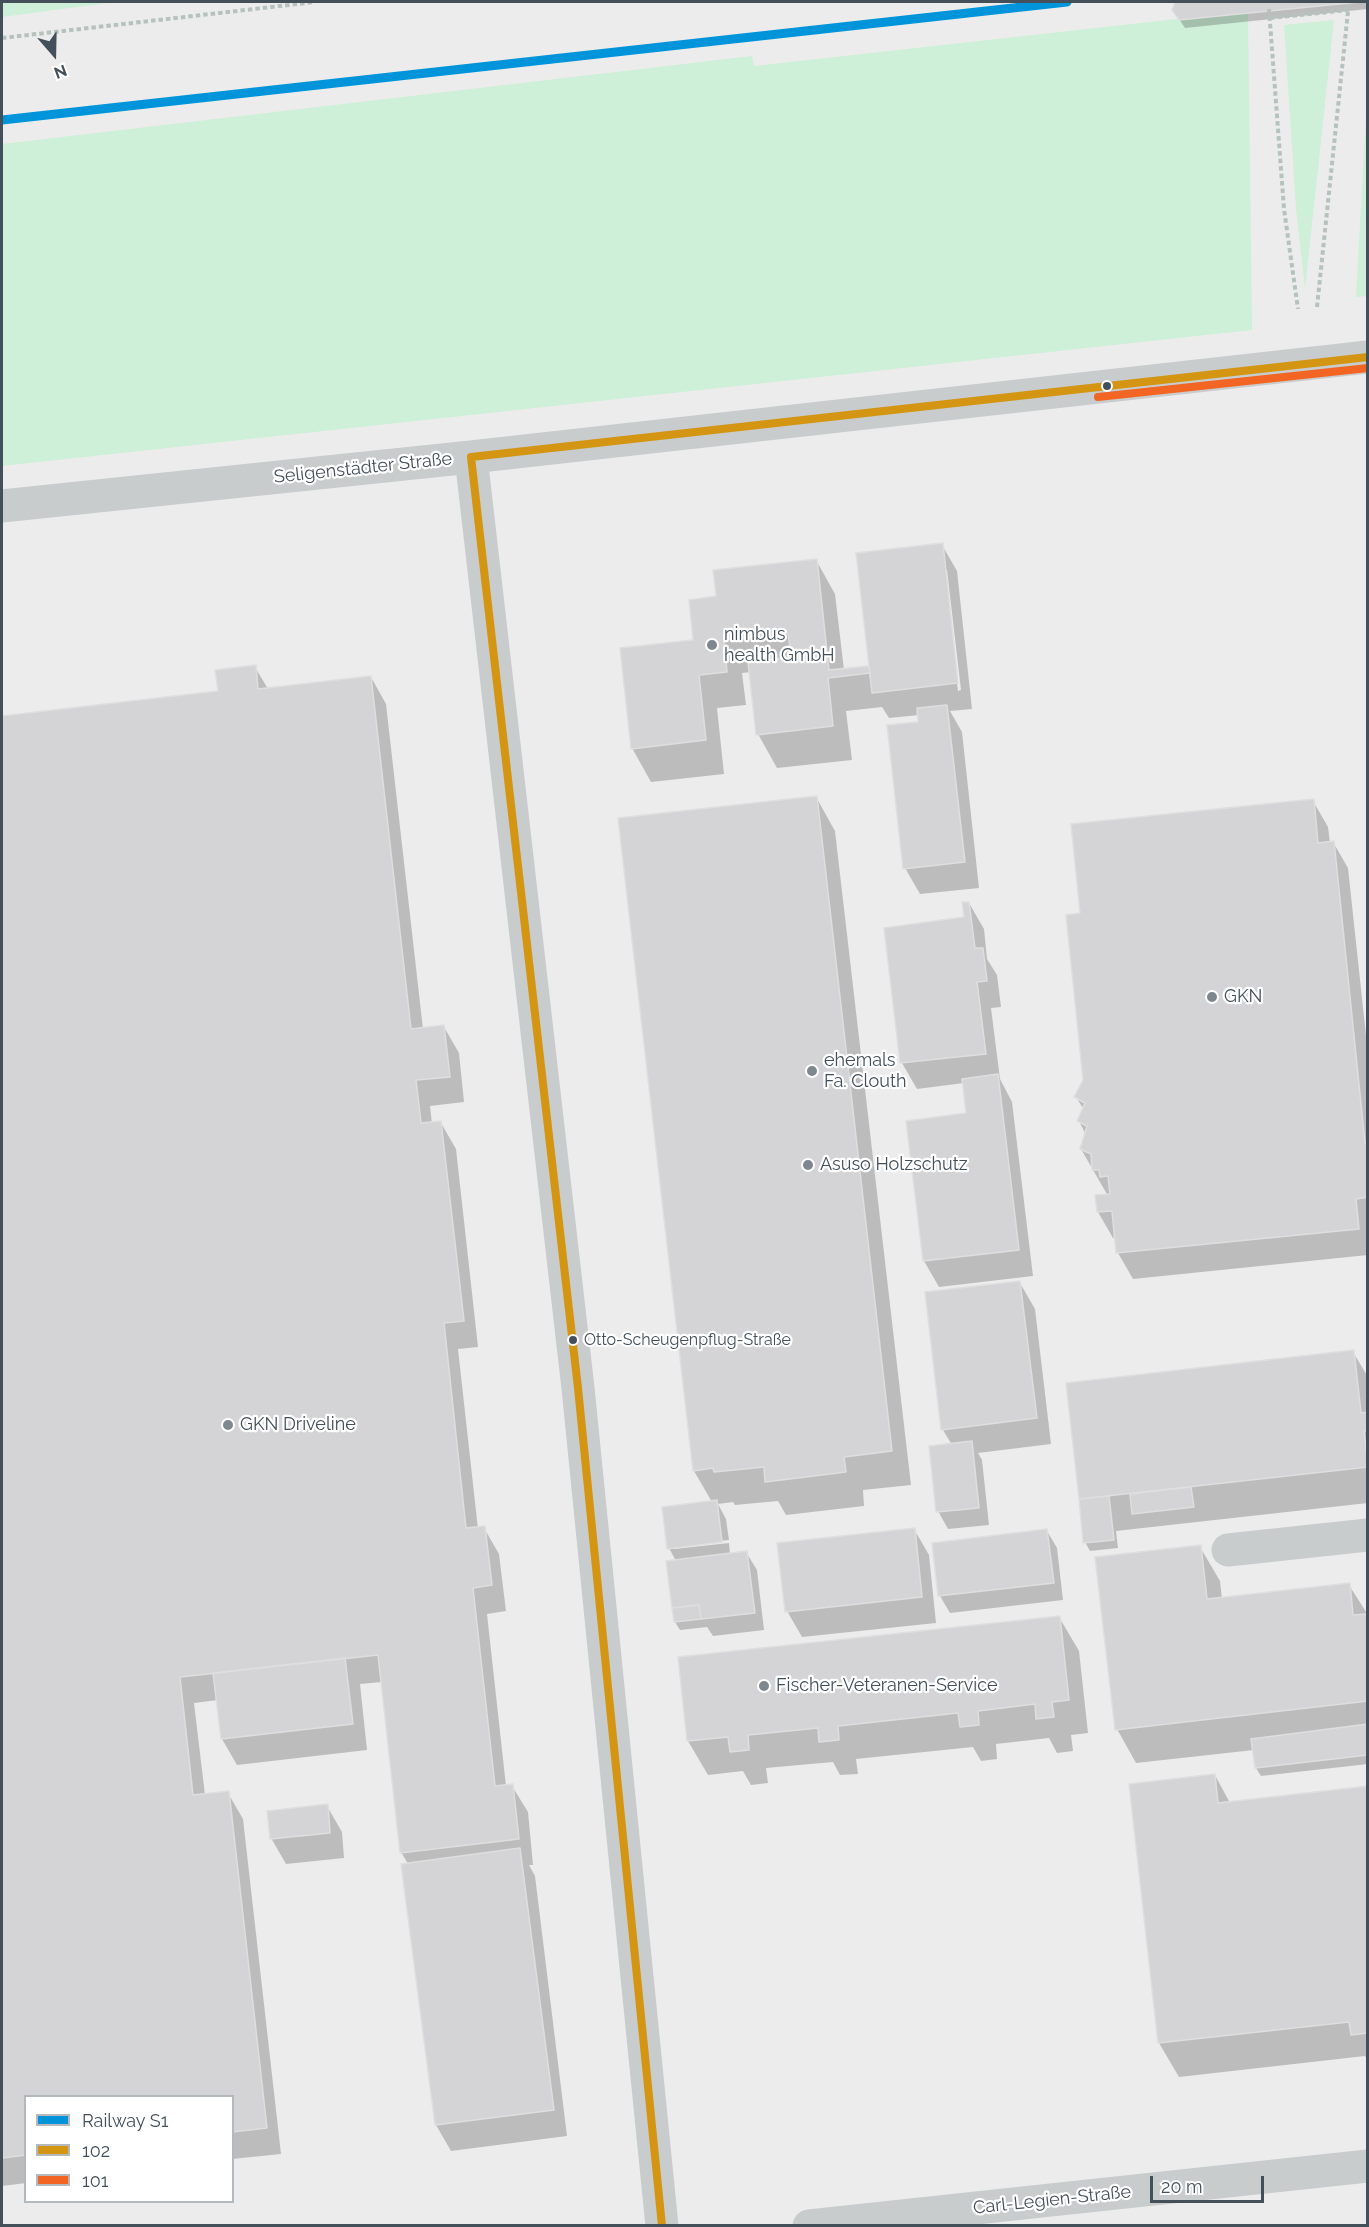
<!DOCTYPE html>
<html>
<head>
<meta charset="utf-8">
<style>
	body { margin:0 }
	#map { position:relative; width:1369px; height:2227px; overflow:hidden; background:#edecec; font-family:Raleway,sans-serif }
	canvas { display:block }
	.frame { position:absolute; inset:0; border:3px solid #43505a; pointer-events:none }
	.legend { position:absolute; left:24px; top:2095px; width:210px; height:108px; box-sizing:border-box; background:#fff; border:2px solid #b4b9bd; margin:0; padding:8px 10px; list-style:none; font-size:18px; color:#43505a }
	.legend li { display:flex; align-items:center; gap:12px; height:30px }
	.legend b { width:30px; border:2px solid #b4b9bd }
	.north { position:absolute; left:24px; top:24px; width:60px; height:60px; -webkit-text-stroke:4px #fff; paint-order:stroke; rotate:160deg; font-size:16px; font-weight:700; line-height:24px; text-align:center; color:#43505a }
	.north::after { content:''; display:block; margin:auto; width:21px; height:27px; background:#43505a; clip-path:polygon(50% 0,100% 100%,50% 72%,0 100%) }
	.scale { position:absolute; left:1150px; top:2176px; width:114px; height:27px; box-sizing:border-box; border:3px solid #43505a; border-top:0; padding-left:8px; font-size:18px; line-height:21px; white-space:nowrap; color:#43505a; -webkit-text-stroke:4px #fff; paint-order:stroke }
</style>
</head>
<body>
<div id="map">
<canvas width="1369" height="2227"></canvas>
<div class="frame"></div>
<ul class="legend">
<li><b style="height:8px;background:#0095da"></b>Railway S1</li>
<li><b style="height:8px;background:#d39512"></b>102</li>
<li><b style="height:8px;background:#f26522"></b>101</li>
</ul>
<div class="north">N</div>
<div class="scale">20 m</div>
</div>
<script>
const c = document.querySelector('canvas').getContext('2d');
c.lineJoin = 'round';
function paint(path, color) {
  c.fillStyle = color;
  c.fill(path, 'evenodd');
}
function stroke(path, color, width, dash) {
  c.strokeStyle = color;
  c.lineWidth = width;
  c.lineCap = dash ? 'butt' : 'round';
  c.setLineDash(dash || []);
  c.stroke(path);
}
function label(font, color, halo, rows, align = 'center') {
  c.font = font + ' Raleway,sans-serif';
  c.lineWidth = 4.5;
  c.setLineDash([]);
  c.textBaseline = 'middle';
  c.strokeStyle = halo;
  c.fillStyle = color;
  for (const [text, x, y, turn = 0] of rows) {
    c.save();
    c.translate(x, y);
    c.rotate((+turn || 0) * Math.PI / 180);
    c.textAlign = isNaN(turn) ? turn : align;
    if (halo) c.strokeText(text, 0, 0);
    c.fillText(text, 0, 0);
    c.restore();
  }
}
paint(new Path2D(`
	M 2,2 L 115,2 L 2,17 Z
	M 1248,11 L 1252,330 L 2,466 L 2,144 L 752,56 L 754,66 Z
	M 1334,20 L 1305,289 L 1296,209 L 1284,25 Z
	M 1367,97 L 1367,296 L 1356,297 Z`), '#ceefd8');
paint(new Path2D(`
	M 1177,2 L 1368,2 L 1368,9 L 1185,28 L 1173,10 Z
	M 942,545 L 957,571 L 972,709 L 950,711 L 962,732 L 979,888 L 920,894 L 905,868 L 920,723 L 919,715 L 889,718 L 882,707 L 846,711 L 852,760 L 777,768 L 758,734 L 751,672 L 742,673 L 746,705 L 717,708 L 724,774 L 651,782 L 632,748 L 695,641 L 718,598 L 816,560 L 835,594 L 844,670 L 868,668 ZM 944,570 L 947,570 L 961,690 L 958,691 Z
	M 255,667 L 268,689 L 371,677 L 386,704 L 423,1029 L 444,1027 L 459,1053 L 464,1102 L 430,1106 L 432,1124 L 441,1123 L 456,1149 L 478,1347 L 458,1349 L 478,1529 L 484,1528 L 499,1554 L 506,1611 L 487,1614 L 506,1786 L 512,1786 L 528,1812 L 533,1865 L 529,1865 L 535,1876 L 567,2136 L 451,2151 L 436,2125 L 408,1864 L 401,1852 L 382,1682 L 360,1684 L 367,1750 L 237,1765 L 222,1739 L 218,1700 L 194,1703 L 205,1795 L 228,1793 L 243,1819 L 281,2154 L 232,2159 L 232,2096 L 26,2096 L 26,2183 L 2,2186 L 2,717 L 219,692 Z
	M 816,797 L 835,831 L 911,1485 L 863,1490 L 864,1506 L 786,1515 L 778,1501 L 735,1505 L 733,1502 L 718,1504 L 726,1519 L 729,1540 L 674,1546 L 674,1549 L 729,1543 L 730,1554 L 746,1552 L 757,1570 L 764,1630 L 713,1636 L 707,1627 L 680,1630 L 675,1622 L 676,1561 L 669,1548 L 712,1502 L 694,1471 Z
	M 1313,801 L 1328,827 L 1330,843 L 1333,842 L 1348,868 L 1368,1054 L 1368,1255 L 1133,1279 L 1118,1253 L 1116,1238 L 1113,1238 L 1098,1212 L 1108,1196 L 1081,1149 L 1086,1135 L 1079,1121 L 1084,1110 L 1076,1097 L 1084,1080 L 1082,914 Z
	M 969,903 L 984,929 L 987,959 L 997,975 L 1001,1007 L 991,1008 L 1000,1079 L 1012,1102 L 1033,1276 L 939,1287 L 924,1261 L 908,1122 L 967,1114 L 964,1083 L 917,1089 L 902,1063 L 966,918 Z
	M 1020,1283 L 1035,1309 L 1051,1444 L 978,1453 L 982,1460 L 989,1525 L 948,1529 L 938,1511 L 952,1445 L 943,1430 Z
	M 1353,1352 L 1368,1377 L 1368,1503 L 1116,1531 L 1118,1548 L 1090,1551 L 1085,1542 L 1067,1384 Z
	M 914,1529 L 929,1555 L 936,1623 L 802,1637 L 787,1611 Z
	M 1047,1531 L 1057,1548 L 1063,1600 L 950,1613 L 940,1596 L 933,1544 Z
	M 1200,1547 L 1220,1581 L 1222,1599 L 1349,1585 L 1368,1615 L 1368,1764 L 1261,1776 L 1256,1768 L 1254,1750 L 1136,1763 L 1117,1729 Z
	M 1059,1617 L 1079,1651 L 1088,1733 L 1071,1735 L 1073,1751 L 1057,1753 L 1049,1738 L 996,1744 L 997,1759 L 981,1761 L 973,1747 L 856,1759 L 858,1774 L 840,1775 L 833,1762 L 766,1768 L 768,1783 L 751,1785 L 743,1771 L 708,1775 L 688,1741 L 679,1658 Z
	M 1215,1775 L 1230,1803 L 1368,1787 L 1368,2061 L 1365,2056 L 1179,2077 L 1159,2043 Z
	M 327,1806 L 342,1832 L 344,1858 L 286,1864 L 271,1838 Z`), '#0003');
const building = new Path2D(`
	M 1175,2 L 1359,2 L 1179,20 L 1172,10 Z
	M 943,543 L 958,683 L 872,693 L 856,553 Z
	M 817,559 L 829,670 L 869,666 L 870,673 L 828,678 L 833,726 L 756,735 L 748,662 L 791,657 L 788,633 L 724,640 L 727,672 L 699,675 L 706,740 L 631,749 L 620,648 L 693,640 L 689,600 L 716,596 L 713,570 Z
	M 256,665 L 258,689 L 371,676 L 411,1029 L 444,1025 L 450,1077 L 416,1080 L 421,1123 L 441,1121 L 464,1321 L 444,1323 L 466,1528 L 485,1526 L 492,1585 L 473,1588 L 495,1786 L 513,1784 L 519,1839 L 400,1853 L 378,1655 L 180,1677 L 193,1795 L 229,1791 L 267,2128 L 232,2132 L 232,2096 L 26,2096 L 26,2155 L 2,2158 L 2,716 L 218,691 L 215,670 Z
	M 947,705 L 965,862 L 903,869 L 887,725 L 918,722 L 917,708 Z
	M 817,796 L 892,1451 L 844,1457 L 846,1472 L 765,1482 L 764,1467 L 714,1472 L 713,1468 L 693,1471 L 618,818 Z
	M 1314,799 L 1318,843 L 1334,841 L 1365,1143 L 1368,1143 L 1368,1197 L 1356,1199 L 1359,1229 L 1116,1253 L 1112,1211 L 1097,1212 L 1095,1195 L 1110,1194 L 1108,1176 L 1100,1177 L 1099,1170 L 1092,1170 L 1091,1154 L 1080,1149 L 1087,1126 L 1077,1121 L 1085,1103 L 1074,1097 L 1083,1080 L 1066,915 L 1080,913 L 1071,824 Z
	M 962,902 L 969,902 L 975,948 L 983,948 L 987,981 L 977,982 L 986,1054 L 900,1063 L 884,928 L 964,917 Z
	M 998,1074 L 1019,1250 L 923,1261 L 906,1121 L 966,1113 L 962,1079 Z
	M 1020,1281 L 1037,1418 L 941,1430 L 925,1292 Z
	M 1354,1350 L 1361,1413 L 1368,1412 L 1368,1431 L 1364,1431 L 1368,1467 L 1079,1499 L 1066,1383 Z
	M 972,1441 L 979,1508 L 936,1512 L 929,1446 Z
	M 1191,1487 L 1194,1507 L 1132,1514 L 1130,1494 Z
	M 1109,1496 L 1114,1540 L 1083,1543 L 1079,1499 Z
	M 717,1500 L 722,1542 L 667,1549 L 662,1507 Z
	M 915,1528 L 922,1597 L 785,1612 L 777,1543 Z
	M 1047,1529 L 1054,1583 L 938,1596 L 932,1543 Z
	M 1201,1545 L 1207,1599 L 1350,1583 L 1353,1615 L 1368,1614 L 1368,1701 L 1115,1730 L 1095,1557 Z
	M 747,1551 L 755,1613 L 701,1619 L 699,1605 L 672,1608 L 666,1561 Z
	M 699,1605 L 701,1619 L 674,1622 L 672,1608 Z
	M 1060,1616 L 1069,1700 L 1052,1702 L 1054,1717 L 1036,1719 L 1035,1704 L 978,1711 L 979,1725 L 960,1727 L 958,1713 L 838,1726 L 839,1740 L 819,1742 L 818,1728 L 748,1735 L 749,1750 L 730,1752 L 728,1737 L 687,1741 L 678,1657 Z
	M 345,1658 L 353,1724 L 221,1739 L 213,1673 Z
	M 1368,1724 L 1368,1755 L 1255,1768 L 1251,1739 Z
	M 1215,1774 L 1218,1803 L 1368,1786 L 1368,2033 L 1351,2035 L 1349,2022 L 1158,2043 L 1129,1784 Z
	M 328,1804 L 330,1833 L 270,1839 L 267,1811 Z
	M 520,1848 L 554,2110 L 435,2125 L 401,1864 Z`);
paint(building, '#d4d4d7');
stroke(building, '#dededf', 1.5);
stroke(new Path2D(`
	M 1269,9 L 1284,209 L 1298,309
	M 1270,18 L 1348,10
	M 2,38 L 315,2
	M 1317,307 L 1349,2`), '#b5c2bd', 4, [4.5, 3]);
stroke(new Path2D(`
	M 471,457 L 578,1388 L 662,2226
	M 2,506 L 471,457 L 1368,357
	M 1228,1550 L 1368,1535
	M 809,2226 L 1368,2166`), '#c8cccd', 33);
stroke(new Path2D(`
	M 471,457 L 578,1388 L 662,2226
	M 471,457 L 1368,357`), '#d39512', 8);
stroke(new Path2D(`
	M 1098,397 L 1368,368`), '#f26522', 8);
stroke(new Path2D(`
	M 2,120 L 1067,2`), '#0095da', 9);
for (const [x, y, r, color] of [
	[1107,386,5,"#43505a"],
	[712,645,6,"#7e878d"],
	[1212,997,6,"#7e878d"],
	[812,1071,6,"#7e878d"],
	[808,1165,6,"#7e878d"],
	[573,1340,5,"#43505a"],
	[228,1425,6,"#7e878d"],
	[764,1686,6,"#7e878d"]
]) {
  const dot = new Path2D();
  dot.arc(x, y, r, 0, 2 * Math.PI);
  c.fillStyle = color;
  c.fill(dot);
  stroke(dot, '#fff', 2);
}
label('16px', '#43505a', '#fff', [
	["Otto-Scheugenpflug-Straße",584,1340]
], 'left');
label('18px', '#43505a', '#fff', [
	["Seligenstädter Straße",363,468,-6],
	["Carl-Legien-Straße",1052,2200,-6]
]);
label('18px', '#43505a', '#fff', [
	["nimbus",724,635],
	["health GmbH",724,656],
	["GKN",1224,997],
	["ehemals",824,1061],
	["Fa. Clouth",824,1082],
	["Asuso Holzschutz",820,1165],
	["GKN Driveline",240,1425],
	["Fischer-Veteranen-Service",776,1686]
], 'left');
</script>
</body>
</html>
